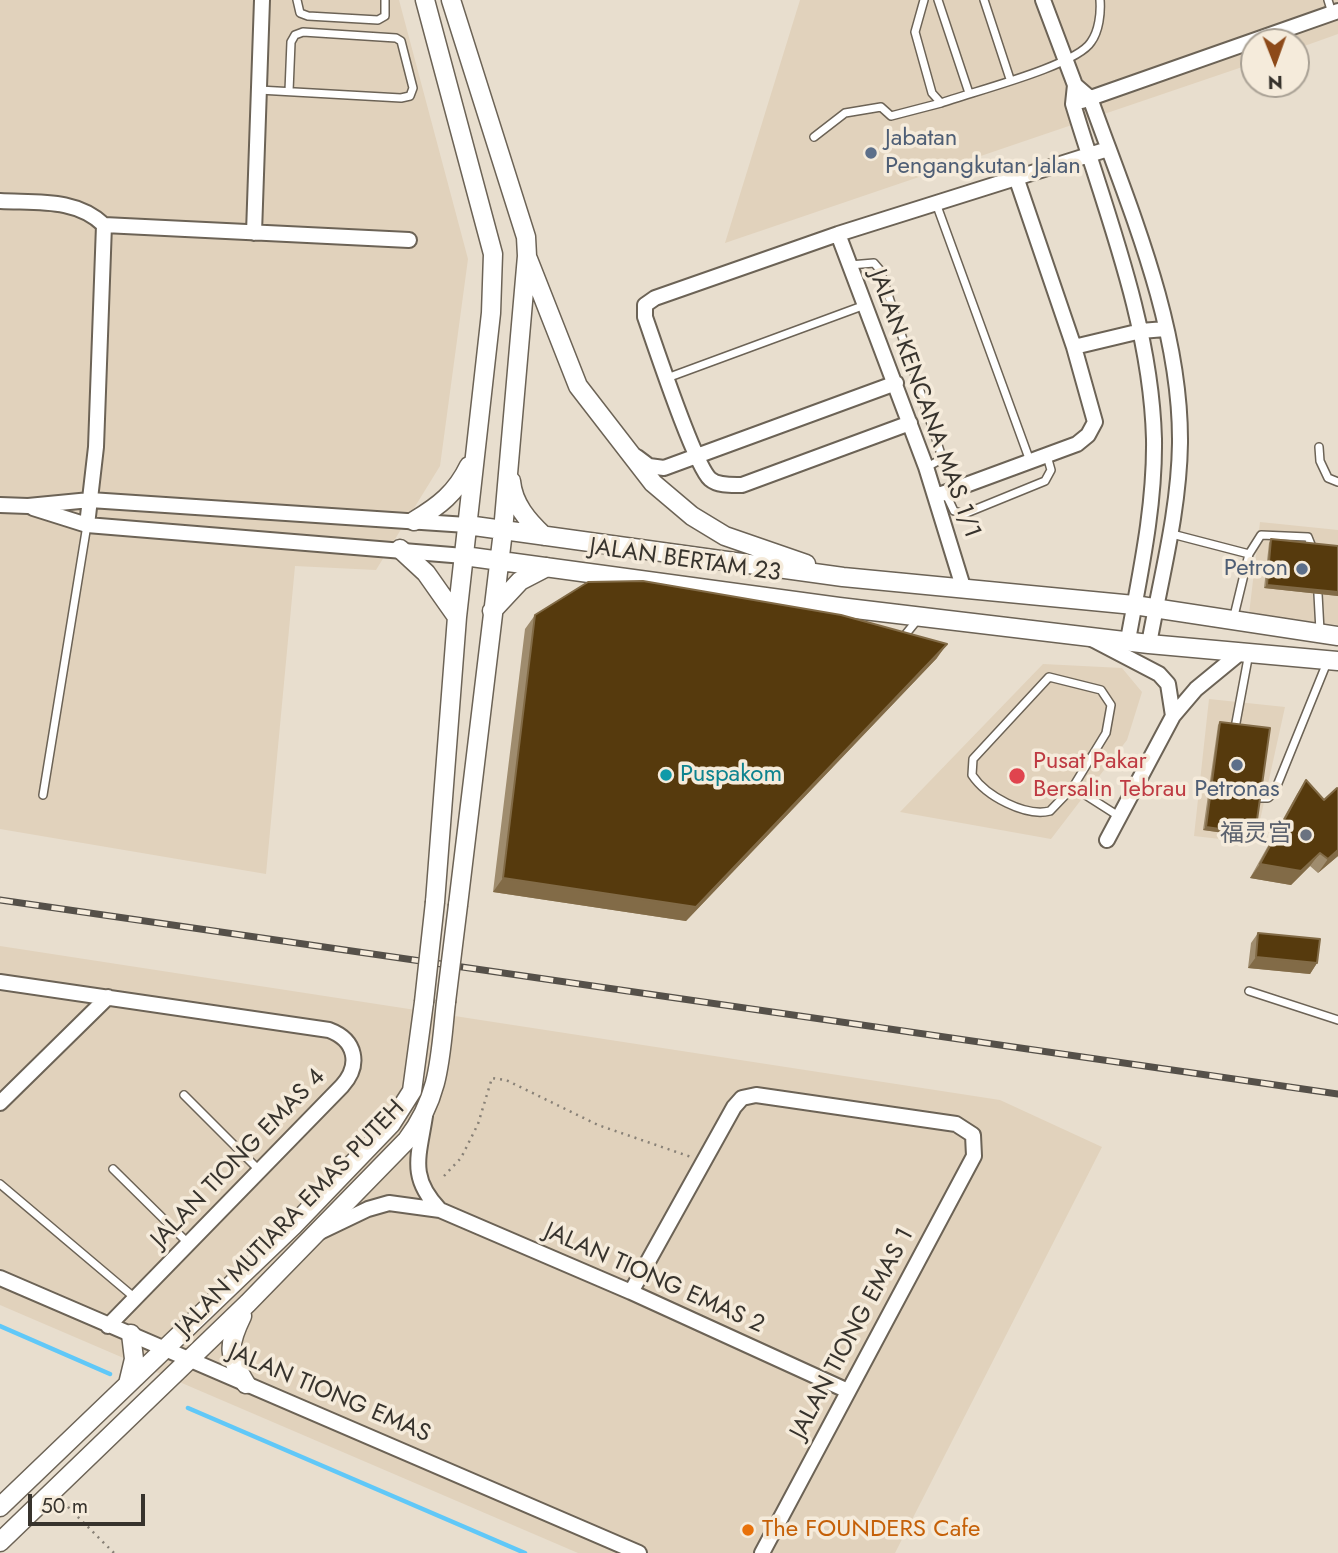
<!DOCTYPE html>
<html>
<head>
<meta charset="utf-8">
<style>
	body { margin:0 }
	#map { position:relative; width:1338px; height:1553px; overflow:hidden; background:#e8dece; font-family:Jost,sans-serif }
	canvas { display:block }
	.north { position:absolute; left:1240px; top:28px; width:70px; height:70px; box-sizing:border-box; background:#f5ebdb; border:2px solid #a9a195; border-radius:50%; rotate:179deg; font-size:19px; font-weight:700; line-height:28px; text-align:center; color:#37332d }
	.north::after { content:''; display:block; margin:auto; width:24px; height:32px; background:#8d4a19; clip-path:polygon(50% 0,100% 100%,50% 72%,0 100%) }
	.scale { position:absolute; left:28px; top:1494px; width:117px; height:32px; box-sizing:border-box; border:4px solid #37332d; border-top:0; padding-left:9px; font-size:21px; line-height:24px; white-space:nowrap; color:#37332d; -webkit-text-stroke:5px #f5ebdb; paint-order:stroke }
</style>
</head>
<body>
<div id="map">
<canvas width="1338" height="1553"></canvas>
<div class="north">N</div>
<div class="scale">50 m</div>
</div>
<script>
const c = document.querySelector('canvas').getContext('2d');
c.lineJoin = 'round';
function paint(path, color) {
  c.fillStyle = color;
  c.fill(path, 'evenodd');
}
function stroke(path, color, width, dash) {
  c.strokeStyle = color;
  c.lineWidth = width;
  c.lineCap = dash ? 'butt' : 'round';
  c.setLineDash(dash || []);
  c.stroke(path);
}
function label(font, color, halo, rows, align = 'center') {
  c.font = font + ' Jost,"Noto Sans SC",sans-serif';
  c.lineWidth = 7;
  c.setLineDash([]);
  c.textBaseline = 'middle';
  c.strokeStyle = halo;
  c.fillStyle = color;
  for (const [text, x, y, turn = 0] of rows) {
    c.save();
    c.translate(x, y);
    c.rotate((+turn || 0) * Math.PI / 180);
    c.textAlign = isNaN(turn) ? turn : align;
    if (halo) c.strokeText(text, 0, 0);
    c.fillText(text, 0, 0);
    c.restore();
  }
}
paint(new Path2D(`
	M 0,0 L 399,0 L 468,259 L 440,466 L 376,570 L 295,566 L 266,874 L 0,829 Z
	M 800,0 L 1338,0 L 1338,34 L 1296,49 L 1296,42 L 1254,42 L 1254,63 L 725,243 Z
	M 1260,522 L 1338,530 L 1338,625 L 1249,614 Z
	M 1043,664 L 1122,668 L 1142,692 L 1127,740 L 1051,839 L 900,812 Z
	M 1209,699 L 1285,707 L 1255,843 L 1194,836 Z
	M 0,946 L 1000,1100 L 1102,1147 L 895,1553 L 578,1553 L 0,1305 Z`), '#e1d2bc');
stroke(new Path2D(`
	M 0,1326 L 110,1374
	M 188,1408 L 525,1553`), '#60c8f8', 4.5);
const service = new Path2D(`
	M 297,0 L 300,13 L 308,16 L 378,20 L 385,16 L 385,0
	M 924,0 L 915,32 L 932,93 L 941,103 C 971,92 1076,66 1091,42 C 1099,31 1101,13 1100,0
	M 938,0 L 969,93
	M 984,0 L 1010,79
	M 1328,0 L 1332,13
	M 259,90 L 401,98 L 410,96 L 413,88 L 401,41 L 396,38 L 303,32 L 295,35 L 291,42 L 289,91
	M 814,137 L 845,113 L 881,107 L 891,116 L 941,103
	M 937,206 L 1030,461
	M 850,265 L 874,263 L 880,270 L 940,451 L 940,460 L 927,467
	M 667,378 L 865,305
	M 1319,447 L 1320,461 L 1328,478 L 1338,482
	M 945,492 L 954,511 L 964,514 L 1045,481 L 1051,470 L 1047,456
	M 1172,534 L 1249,554
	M 1318,594 L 1320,631
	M 1233,620 L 1249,554 L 1261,535 L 1308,537 L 1312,547
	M 901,640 L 918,619
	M 1235,728 L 1249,653
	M 1073,787 L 1106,733 L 1111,705 L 1101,690 L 1049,677 L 973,759 L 972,775 C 986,796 1025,817 1050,811 L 1073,787 L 1120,817
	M 43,795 L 87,525
	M 1258,798 L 1268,798 L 1274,793 L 1328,660
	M 1249,991 L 1338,1020
	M 184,1095 L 258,1169
	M 113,1169 L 188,1243
	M 0,1184 L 135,1298`);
const minor = new Path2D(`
	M 1043,0 L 1075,85 L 1073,104 C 1106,213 1151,324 1154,439 C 1155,507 1140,574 1128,640
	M 1075,85 L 1090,98 C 1129,207 1181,325 1180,443 C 1179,512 1161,577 1149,644
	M 1082,101 L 1338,11
	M 0,201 C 37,203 76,198 104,225 L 96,447 L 87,525
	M 104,225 L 409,240
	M 254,233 L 262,0
	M 838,234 L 926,467 L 964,590
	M 1074,347 L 1141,331 L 1165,329
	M 910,423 L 742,485 C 732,485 718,486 710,479 C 694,464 655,345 645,317 L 645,305 L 655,298 L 838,234 L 1108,149
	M 637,457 L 649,466 L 664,468 L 896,383
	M 936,496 L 1077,444 L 1088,435 L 1095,422 L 1074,347 L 1017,180
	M 0,505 L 28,506 L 90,500 L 467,525
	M 33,508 L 87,525 L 464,556
	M 1092,639 L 1159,674 L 1168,684 L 1173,716
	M 1107,840 L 1173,716 L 1196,689 L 1241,652
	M 0,982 L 329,1030 C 356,1040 361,1065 342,1086 L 108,1326
	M 0,1103 L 108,997
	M 425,1116 C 419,1156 408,1177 440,1210
	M 320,1232 L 368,1209 L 389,1203 L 440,1210 L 631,1292 L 848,1391
	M 0,1278 L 639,1553
	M 631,1292 L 734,1107 L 742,1098 L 756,1095 L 956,1124 L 973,1135 L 974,1156 L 762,1553`);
const tertiary = new Path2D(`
	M 425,0 L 493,254 L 491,313 L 457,617 L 435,902
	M 451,0 L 526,237 L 527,256 L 503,531 L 458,905
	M 528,259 L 578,386 L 653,483 L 692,516 L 725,536 L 806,564
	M 511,481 C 513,504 528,521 544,536
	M 414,521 C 439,506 456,493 469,466
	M 467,525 L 843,577 L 1134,605 L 1338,636
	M 400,549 L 426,573 L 457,617
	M 464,556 L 839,607 L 1149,644 L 1338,661
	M 492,611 L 520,581 L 547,567
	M 242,1316 C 227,1347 228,1354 246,1384
	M 128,1384 L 134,1359 L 131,1334
	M 0,1507 L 293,1226 L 391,1124 L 412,1091 L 424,1002
	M 0,1542 L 248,1303 L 407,1140 C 441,1095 440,1056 446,1002`);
stroke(service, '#6c6356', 10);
stroke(minor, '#6c6356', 18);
stroke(tertiary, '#6c6356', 21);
stroke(new Path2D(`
	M 444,1176 L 461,1158 L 478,1124 L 492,1078 L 506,1080 L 598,1125 L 691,1157
	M 63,1502 L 114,1553`), '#888177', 2.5, [2, 5]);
stroke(service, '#fff', 7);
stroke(minor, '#fff', 14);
stroke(tertiary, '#fff', 18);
const rail = new Path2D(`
	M 0,900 L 1338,1094`);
stroke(rail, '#555049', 7);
stroke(rail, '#f5ebdb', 4.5, [13]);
const tertiaryBridge = new Path2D(`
	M 424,1002 L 435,902
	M 446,1002 L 458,905`);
stroke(tertiaryBridge, '#6c6356', 21, []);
stroke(tertiaryBridge, '#fff', 18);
paint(new Path2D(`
	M 1271,539 L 1338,546 L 1338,596 L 1264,588 L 1269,543 Z
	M 535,615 L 937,658 L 686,921 L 493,892 L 525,629 Z
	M 1220,722 L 1252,837 L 1203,830 L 1218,725 Z
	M 1306,780 L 1324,800 L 1338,789 L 1338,856 L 1318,873 L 1310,866 L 1291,885 L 1250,878 L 1297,794 Z
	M 1258,933 L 1317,963 L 1310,974 L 1248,968 L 1251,943 Z`), '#9f8c6e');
paint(new Path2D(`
	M 1267,585 L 1338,592 L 1338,596 L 1264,588 Z
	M 947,644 L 937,658 L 686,921 L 493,892 L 503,878 Z
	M 1206,827 L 1255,834 L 1252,837 L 1203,830 Z
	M 1338,850 L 1338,856 L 1318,873 L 1328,859 Z
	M 1320,853 L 1310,866 L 1291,885 L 1250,878 L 1260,864 Z
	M 1256,957 L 1317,963 L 1310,974 L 1248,968 Z`), '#826b47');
const building = new Path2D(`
	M 1271,539 L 1338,546 L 1338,592 L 1267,585 Z
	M 643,581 L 841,615 L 947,644 L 696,907 L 503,878 L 535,615 L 588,582 Z
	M 1220,722 L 1270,728 L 1255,834 L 1206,827 Z
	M 1306,780 L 1324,800 L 1337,788 L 1338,789 L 1338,850 L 1328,859 L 1320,853 L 1301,871 L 1260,864 Z
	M 1258,933 L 1320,939 L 1317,963 L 1256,957 Z`);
paint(building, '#563a0d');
stroke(building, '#826b47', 2);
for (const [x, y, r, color] of [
	[871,153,7,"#5c6f8a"],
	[1302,569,7,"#5c6f8a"],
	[1237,765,7,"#5c6f8a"],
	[666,775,7,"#0f9aa8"],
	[1017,776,9,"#e0444e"],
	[1306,835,7,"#6b7280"],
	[748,1530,7,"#e8710a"]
]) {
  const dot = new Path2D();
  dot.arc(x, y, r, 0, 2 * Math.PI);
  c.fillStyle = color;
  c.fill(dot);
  stroke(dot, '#f5ebdb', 2.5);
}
label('24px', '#4e5e75', '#f5ebdb', [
	["Jabatan",885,139],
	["Pengangkutan Jalan",885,167],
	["Petron",1288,569,"right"],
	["Petronas",1237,790,"center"]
], 'left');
label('24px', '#37332d', '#f5ebdb', [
	["JALAN KENCANA MAS 1/1",924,404,70],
	["JALAN BERTAM 23",685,561,8],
	["JALAN TIONG EMAS 4",239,1159,-46],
	["JALAN MUTIARA EMAS PUTEH",291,1219,-46],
	["JALAN TIONG EMAS 2",654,1279,24],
	["JALAN TIONG EMAS 1",853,1334,-62],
	["JALAN TIONG EMAS",329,1394,23]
]);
label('24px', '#be3a42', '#f5ebdb', [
	["Pusat Pakar",1033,762],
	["Bersalin Tebrau",1033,790]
], 'left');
label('24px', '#0d838f', '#f5ebdb', [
	["Puspakom",680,775]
], 'left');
label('24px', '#5b616d', '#f5ebdb', [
	["福灵宫",1292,835]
], 'right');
label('24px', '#c56008', '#f5ebdb', [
	["The FOUNDERS Cafe",762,1530]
], 'left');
</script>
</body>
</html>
